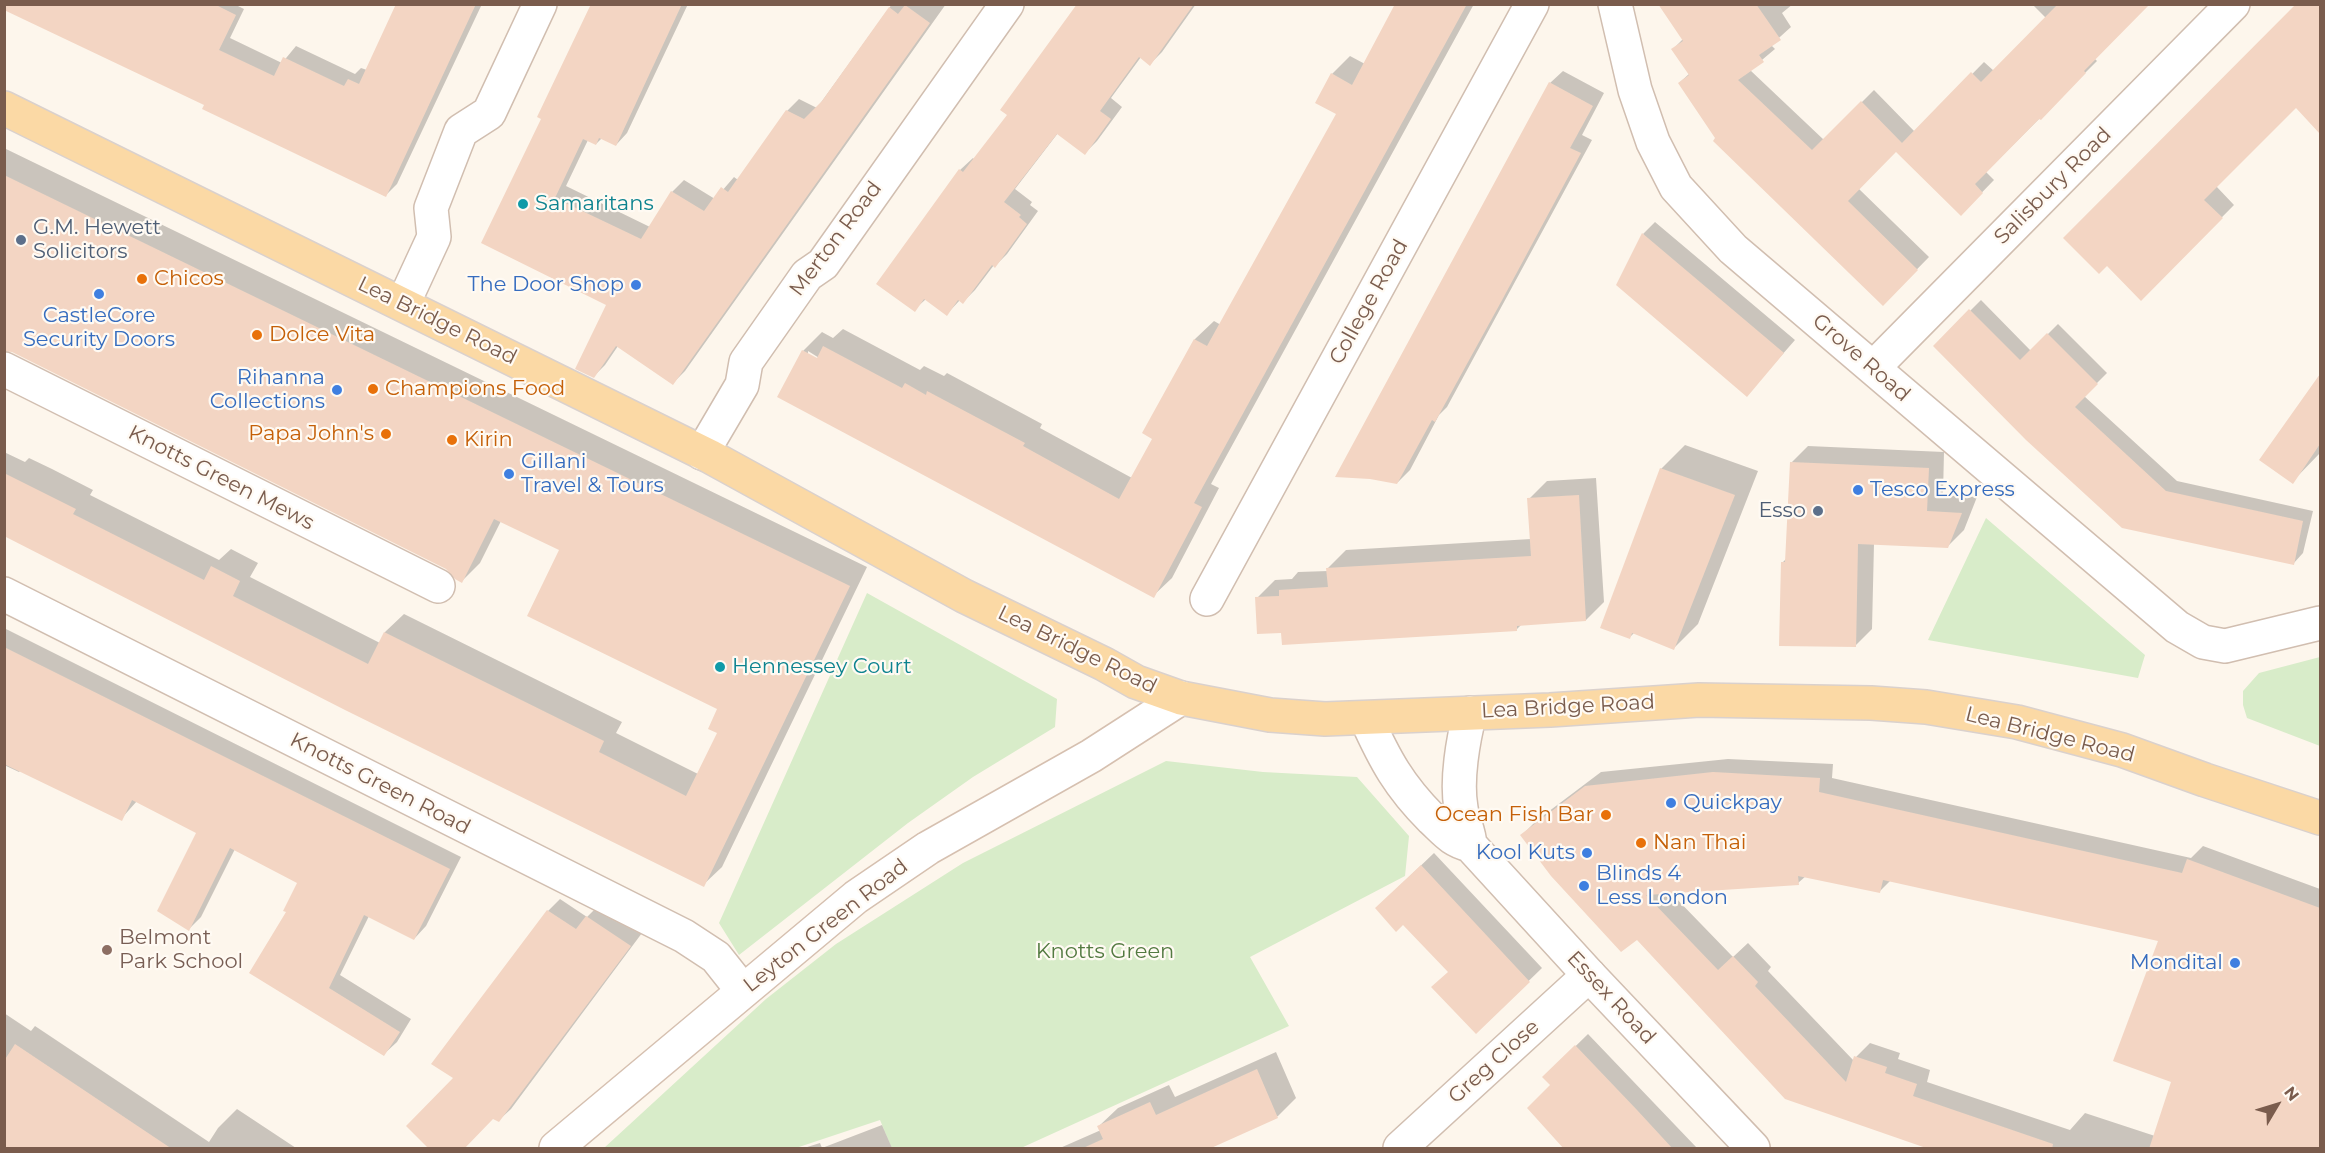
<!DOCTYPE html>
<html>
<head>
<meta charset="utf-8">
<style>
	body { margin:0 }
	#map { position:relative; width:2325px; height:1153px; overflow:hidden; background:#fdf6ec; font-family:Montserrat,sans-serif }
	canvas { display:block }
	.frame { position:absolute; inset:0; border:6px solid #7a5c4d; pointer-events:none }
	.north { position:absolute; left:2247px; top:1075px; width:60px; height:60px; -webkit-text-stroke:4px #fffaf3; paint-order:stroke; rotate:52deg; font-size:16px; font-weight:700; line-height:24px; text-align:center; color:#7a5c4d }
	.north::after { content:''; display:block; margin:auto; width:21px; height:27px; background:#7a5c4d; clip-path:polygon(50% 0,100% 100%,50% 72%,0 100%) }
</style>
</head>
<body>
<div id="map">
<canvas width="2325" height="1153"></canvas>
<div class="frame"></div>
<div class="north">N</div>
</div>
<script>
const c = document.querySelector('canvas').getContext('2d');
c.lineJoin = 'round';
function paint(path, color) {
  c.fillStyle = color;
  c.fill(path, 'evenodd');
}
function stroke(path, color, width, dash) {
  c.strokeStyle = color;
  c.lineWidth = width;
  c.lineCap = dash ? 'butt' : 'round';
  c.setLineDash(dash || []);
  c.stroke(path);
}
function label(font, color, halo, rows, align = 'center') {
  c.font = font + ' Montserrat,sans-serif';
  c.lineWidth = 4.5;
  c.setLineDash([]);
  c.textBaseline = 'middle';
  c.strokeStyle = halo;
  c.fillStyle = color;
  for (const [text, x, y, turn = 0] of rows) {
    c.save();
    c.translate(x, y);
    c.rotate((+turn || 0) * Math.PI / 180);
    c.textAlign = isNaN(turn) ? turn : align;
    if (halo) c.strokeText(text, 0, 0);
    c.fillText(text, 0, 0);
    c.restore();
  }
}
paint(new Path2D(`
	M 1986,518 L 2145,655 L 2138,678 L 1928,640 Z
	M 867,593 L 1057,699 L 1055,727 L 973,777 L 908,823 L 739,955 L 719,923 Z
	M 2320,657 L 2320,746 L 2247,718 L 2243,705 L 2243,691 L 2259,673 Z
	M 1166,761 L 1263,772 L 1357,777 L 1409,836 L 1405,876 L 1250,957 L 1289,1026 L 1021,1148 L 892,1148 L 880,1120 L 796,1148 L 604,1148 L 766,999 L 836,944 L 963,863 Z`), '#d8ecc9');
paint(new Path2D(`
	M 22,4 L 234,4 L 244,9 L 230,38 L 282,63 L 296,46 L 355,74 L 361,68 L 367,70 L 398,4 L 482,4 L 397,184 L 385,196 L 206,105 Z
	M 593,4 L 688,4 L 627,133 L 616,145 L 602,138 L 596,144 L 588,140 L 566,186 L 650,227 L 672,192 L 684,180 L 715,199 L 734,177 L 738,180 L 787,111 L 799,99 L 817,108 L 892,4 L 946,4 L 685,371 L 673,383 L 618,346 L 605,365 L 594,376 L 608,304 L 483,242 L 543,119 Z
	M 1078,4 L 1196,4 L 1162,52 L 1150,64 L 1141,57 L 1111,98 L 1122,107 L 1097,141 L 1085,153 L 1058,133 L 1015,189 L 1032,202 L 1030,205 L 1038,211 L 1007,254 L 995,266 L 994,265 L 975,290 L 963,302 L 960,300 L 947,314 L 926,299 L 914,310 L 960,170 L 973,158 L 974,159 L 1009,115 Z
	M 1398,4 L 1474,4 L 1211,484 L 1219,488 L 1172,578 L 1153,596 L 779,396 L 803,351 L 822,332 L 833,338 L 843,329 L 920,370 L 924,366 L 944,376 L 947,373 L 1042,424 L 1040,428 L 1132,478 L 1154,438 L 1144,432 L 1195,339 L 1214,321 L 1221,325 L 1338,113 L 1332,74 L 1350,56 L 1365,64 ZM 808,351 L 824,361 L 823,363 L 808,355 Z
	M 1677,4 L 1793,4 L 1782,13 L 1791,27 L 1771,45 L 1775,49 L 1750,70 L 1824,140 L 1874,90 L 1915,132 L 1984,62 L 1994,71 L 2046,18 L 2032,4 L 2148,4 L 2095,59 L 2097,61 L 1986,172 L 1994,180 L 1961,214 L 1896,150 L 1858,188 L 1929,257 L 1883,304 L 1717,138 L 1679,83 L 1689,74 L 1673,49 L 1683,39 Z
	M 2298,4 L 2320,4 L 2320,115 L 2312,123 L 2296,106 L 2216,186 L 2234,205 L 2141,299 Z
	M 1563,71 L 1604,93 L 1582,135 L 1592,140 L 1447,407 L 1439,415 L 1410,470 L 1397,483 L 1550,83 Z
	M 4,148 L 867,567 L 722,867 L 703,885 L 4,534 L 4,452 L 25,462 L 29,458 L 52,469 L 93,490 L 90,495 L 219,560 L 231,549 L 258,563 L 250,577 L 380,643 L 385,632 L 404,614 L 622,722 L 616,733 L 698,774 L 719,732 L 719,708 L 561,550 L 501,521 L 480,563 L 462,581 L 447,568 L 13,351 L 4,349 Z
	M 1655,222 L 1795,340 L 1747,395 L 1643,234 Z
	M 1981,300 L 2031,351 L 2058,324 L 2107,373 L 2084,396 L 2177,481 L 2313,511 L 2303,553 L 2293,564 L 2126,528 L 1935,346 Z
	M 2320,377 L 2320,453 L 2292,482 L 2261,460 Z
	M 1685,445 L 1758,471 L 1698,624 L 1674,648 L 1635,632 L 1630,637 L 1661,469 Z
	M 1808,446 L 1944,452 L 1943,495 L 1977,497 L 1964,530 L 1947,547 L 1874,544 L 1872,629 L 1855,646 L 1783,562 L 1787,558 L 1791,463 Z
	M 1596,478 L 1604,602 L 1586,620 L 1522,624 L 1517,629 L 1283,631 L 1257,598 L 1275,580 L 1292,579 L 1298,572 L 1328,571 L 1328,568 L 1346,550 L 1531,539 L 1529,499 L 1547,481 Z
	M 4,628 L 461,857 L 426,926 L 414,939 L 369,916 L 340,975 L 411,1019 L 397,1042 L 384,1054 L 251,972 L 288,912 L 299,882 L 235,849 L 201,917 L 189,929 L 198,832 L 137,801 L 121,819 L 21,770 L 19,772 L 4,765 Z
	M 1728,759 L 1833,764 L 1832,778 L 2191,858 L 2203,846 L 2320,889 L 2320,1148 L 1933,1148 L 1637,938 L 1522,835 L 1536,821 L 1601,772 ZM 1806,876 L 1879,892 L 1891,880 L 2160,939 L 2173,1082 L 2155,1136 L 2085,1113 L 2070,1130 L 1927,1082 L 1930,1070 L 1898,1059 L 1900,1053 L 1870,1043 L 1856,1057 L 1854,1061 L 1768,971 L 1771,967 L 1748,943 L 1733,957 L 1670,892 L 1798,883 Z
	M 1434,853 L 1542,968 L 1476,1032 L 1449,972 L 1389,896 Z
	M 560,899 L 587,917 L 599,905 L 642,933 L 511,1109 L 499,1120 L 455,1078 L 548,911 Z
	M 4,1013 L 31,1031 L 35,1026 L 209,1142 L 218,1128 L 237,1109 L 296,1148 L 4,1148 Z
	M 1588,1034 L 1697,1148 L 1566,1148 L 1552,1085 L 1544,1077 Z
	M 1276,1052 L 1296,1098 L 1278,1116 L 1205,1148 L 1060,1148 L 1101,1130 L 1099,1126 L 1118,1108 L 1169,1085 L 1175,1097 Z
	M 882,1125 L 892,1148 L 804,1148 L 820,1143 L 822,1148 Z`), '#0003');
paint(new Path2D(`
	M 4,4 L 214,4 L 236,15 L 219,50 L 274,76 L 283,57 L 344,86 L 348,79 L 359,84 L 396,4 L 476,4 L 386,197 L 202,109 L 204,105 L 4,10 Z
	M 591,4 L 682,4 L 616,146 L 599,138 L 596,145 L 583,139 L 555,198 L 641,239 L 671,191 L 704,211 L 721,187 L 728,192 L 786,110 L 804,119 L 822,101 L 889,7 L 898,14 L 905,5 L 930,23 L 673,385 L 616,346 L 594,378 L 575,369 L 606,305 L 481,243 L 541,119 L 537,117 Z
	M 1077,4 L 1194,4 L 1150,66 L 1139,57 L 1100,111 L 1111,119 L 1085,155 L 1057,134 L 1004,202 L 1021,215 L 1019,217 L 1027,224 L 995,268 L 992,265 L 963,304 L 958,300 L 947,316 L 924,299 L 915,312 L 876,284 L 959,169 L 963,172 L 1007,115 L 1000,110 Z
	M 1395,4 L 1467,4 L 1194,503 L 1202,507 L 1154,598 L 777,397 L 802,350 L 817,358 L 823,346 L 902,388 L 905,383 L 926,395 L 927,391 L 1025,443 L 1023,446 L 1119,499 L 1152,439 L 1142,433 L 1194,339 L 1207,346 L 1336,114 L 1315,103 L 1331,73 L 1352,85 Z
	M 1658,4 L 1756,4 L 1781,40 L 1759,55 L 1764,62 L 1738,80 L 1812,150 L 1861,101 L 1902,143 L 1971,72 L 1981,82 L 2058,4 L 2150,4 L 2084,71 L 2086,73 L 2041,120 L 2039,119 L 1986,173 L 1975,184 L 1983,193 L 1961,216 L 1896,152 L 1848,201 L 1918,270 L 1883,306 L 1713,141 L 1715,138 L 1678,83 L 1689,75 L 1671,49 L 1683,41 Z
	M 2296,4 L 2320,4 L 2320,134 L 2296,108 L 2204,200 L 2223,218 L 2141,301 L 2107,266 L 2099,274 L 2063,238 Z
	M 1549,82 L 1593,106 L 1570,148 L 1581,153 L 1501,302 L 1435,422 L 1432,420 L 1397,484 L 1370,479 L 1335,477 Z
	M 4,175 L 850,586 L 704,887 L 345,710 L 4,536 L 4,473 L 76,509 L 73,514 L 204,580 L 211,566 L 240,581 L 233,596 L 368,664 L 384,632 L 604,741 L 599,752 L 686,796 L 717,733 L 708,729 L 717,709 L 527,616 L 559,550 L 494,519 L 462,583 L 455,579 L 446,569 L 12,352 L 4,351 Z
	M 1642,233 L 1784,353 L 1747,397 L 1616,285 Z
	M 1969,309 L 2020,360 L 2047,333 L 2098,384 L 2075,407 L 2166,491 L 2303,521 L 2294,565 L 2122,528 L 2026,440 L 1933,346 Z
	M 2320,374 L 2320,444 L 2293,484 L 2259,460 Z
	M 1790,462 L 1929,468 L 1927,511 L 1962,513 L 1948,548 L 1858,544 L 1856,647 L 1779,646 L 1781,562 L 1785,562 Z
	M 1660,468 L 1735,495 L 1674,650 L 1632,633 L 1630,639 L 1600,628 Z
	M 1579,495 L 1586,621 L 1517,626 L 1517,631 L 1282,645 L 1281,633 L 1257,634 L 1255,597 L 1279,596 L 1279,590 L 1328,587 L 1326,568 L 1531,556 L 1527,498 Z
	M 4,647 L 450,869 L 414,940 L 364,915 L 329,988 L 400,1032 L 384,1056 L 249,973 L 286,912 L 283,911 L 297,883 L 230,848 L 189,931 L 157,911 L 196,833 L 132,800 L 122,821 L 4,764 Z
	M 1713,772 L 1820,778 L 1819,792 L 2182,873 L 2187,859 L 2320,908 L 2320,1149 L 2149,1149 L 2171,1082 L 2113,1061 L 2158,941 L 1883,880 L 1880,893 L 1798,876 L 1799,885 L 1646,895 L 1718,970 L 1733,956 L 1758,982 L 1755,986 L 1846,1082 L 1854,1056 L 1887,1067 L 1885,1073 L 1917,1084 L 1913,1096 L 2053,1144 L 2052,1149 L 1929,1149 L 1785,1099 L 1637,940 L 1621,952 L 1551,876 L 1520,835 L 1585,786 Z
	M 1421,865 L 1530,982 L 1476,1034 L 1431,987 L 1448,972 L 1403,925 L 1396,932 L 1375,908 Z
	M 547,910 L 576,929 L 586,916 L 631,946 L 499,1122 L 493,1119 L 464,1149 L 429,1149 L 406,1126 L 453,1078 L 431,1064 Z
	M 15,1044 L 172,1149 L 4,1149 L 4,1061 Z
	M 1575,1045 L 1637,1110 L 1673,1149 L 1564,1149 L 1527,1108 L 1550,1085 L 1542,1077 Z
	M 1257,1069 L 1278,1118 L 1209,1149 L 1081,1149 L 1103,1139 L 1097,1126 L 1150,1102 L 1156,1115 Z`), '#f3d5c3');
const minor = new Path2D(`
	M 1615,4 L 1635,90 L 1653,142 L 1676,187 L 1733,249 L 2177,627 L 2203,642 L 2225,646 L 2320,623
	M 403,304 L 434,237 L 431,208 L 461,131 L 489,113 L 540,4
	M 1873,368 L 2233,4
	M 4,369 L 438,586
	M 702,453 L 742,385 L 746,362 L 807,275 L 823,264 L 1007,4
	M 4,594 L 684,936 L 716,957 L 743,991
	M 1207,599 L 1532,4
	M 1400,1148 L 1589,975`);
const tertiary = new Path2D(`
	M 1366,718 C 1385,760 1399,786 1432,819 C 1446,832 1451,840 1470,845 L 1589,975 L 1753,1148
	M 1470,845 C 1469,830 1463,822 1461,808 C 1456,780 1463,740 1470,713`);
const secondary = new Path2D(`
	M 556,1148 L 856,897 L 928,848 L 1091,756 L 1181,698`);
const primary = new Path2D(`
	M 4,108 L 709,456 L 964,596 L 1104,664 L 1136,682 L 1181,698 L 1270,715 L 1325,719 L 1550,710 L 1699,700 L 1871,703 L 1926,707 L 2017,722 L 2122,750 L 2205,780 L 2320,818`);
stroke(minor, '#d1beb0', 36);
stroke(tertiary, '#d1beb0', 36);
stroke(secondary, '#d6c0b0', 36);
stroke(primary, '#dad1cd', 36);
stroke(minor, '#fff', 33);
stroke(tertiary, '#fff', 33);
stroke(secondary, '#fff', 33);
stroke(primary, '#fbd9a5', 33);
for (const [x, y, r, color] of [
	[523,204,6,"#0f9aa8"],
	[21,240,6,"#5c6f8a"],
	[142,279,6,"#e8710a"],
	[636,285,6,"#3f7fe0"],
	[99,294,6,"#3f7fe0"],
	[257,335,6,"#e8710a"],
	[373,389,6,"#e8710a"],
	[337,390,6,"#3f7fe0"],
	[386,434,6,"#e8710a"],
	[452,440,6,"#e8710a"],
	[509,474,6,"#3f7fe0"],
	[1858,490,6,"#3f7fe0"],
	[1818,511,6,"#5c6f8a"],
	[720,667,6,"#0f9aa8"],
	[1671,803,6,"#3f7fe0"],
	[1606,815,6,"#e8710a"],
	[1641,843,6,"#e8710a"],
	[1587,853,6,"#3f7fe0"],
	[1584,886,6,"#3f7fe0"],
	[107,950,6,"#8d6e63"],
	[2235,963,6,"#3f7fe0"]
]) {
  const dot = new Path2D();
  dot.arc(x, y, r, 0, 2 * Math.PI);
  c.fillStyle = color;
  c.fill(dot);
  stroke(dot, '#fffaf3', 2);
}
label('21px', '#7a5c4d', '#fffaf3', [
	["Salisbury Road",2053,186,-45],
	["Merton Road",836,239,-53],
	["College Road",1369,302,-61],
	["Lea Bridge Road",437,321,26],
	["Grove Road",1861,358,41],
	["Knotts Green Mews",221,478,27],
	["Lea Bridge Road",1077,650,26],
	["Lea Bridge Road",1568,707,-3],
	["Lea Bridge Road",2050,735,14],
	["Knotts Green Road",380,784,27],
	["Leyton Green Road",826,926,-38],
	["Essex Road",1611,998,47],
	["Greg Close",1494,1062,-42]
]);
label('21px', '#0d838f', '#fffaf3', [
	["Samaritans",535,204],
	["Hennessey Court",732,667]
], 'left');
label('21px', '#4e5e75', '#fffaf3', [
	["G.M. Hewett",33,228],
	["Solicitors",33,252],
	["Esso",1806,511,"right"]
], 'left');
label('21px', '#c56008', '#fffaf3', [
	["Chicos",154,279],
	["Dolce Vita",269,335],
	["Champions Food",385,389],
	["Papa John's",374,434,"right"],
	["Kirin",464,440],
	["Ocean Fish Bar",1594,815,"right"],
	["Nan Thai",1653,843]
], 'left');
label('21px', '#366cbe', '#fffaf3', [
	["The Door Shop",624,285],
	["CastleCore",99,316,"center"],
	["Security Doors",99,340,"center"],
	["Rihanna",325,378],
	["Collections",325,402],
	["Gillani",521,462,"left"],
	["Travel & Tours",521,486,"left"],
	["Tesco Express",1870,490,"left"],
	["Quickpay",1683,803,"left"],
	["Kool Kuts",1575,853],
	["Blinds 4",1596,874,"left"],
	["Less London",1596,898,"left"],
	["Mondital",2223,963]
], 'right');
label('21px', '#785e54', '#fffaf3', [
	["Belmont",119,938],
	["Park School",119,962]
], 'left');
label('21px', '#537a41', '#fffaf3', [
	["Knotts Green",1105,952]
]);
</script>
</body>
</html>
